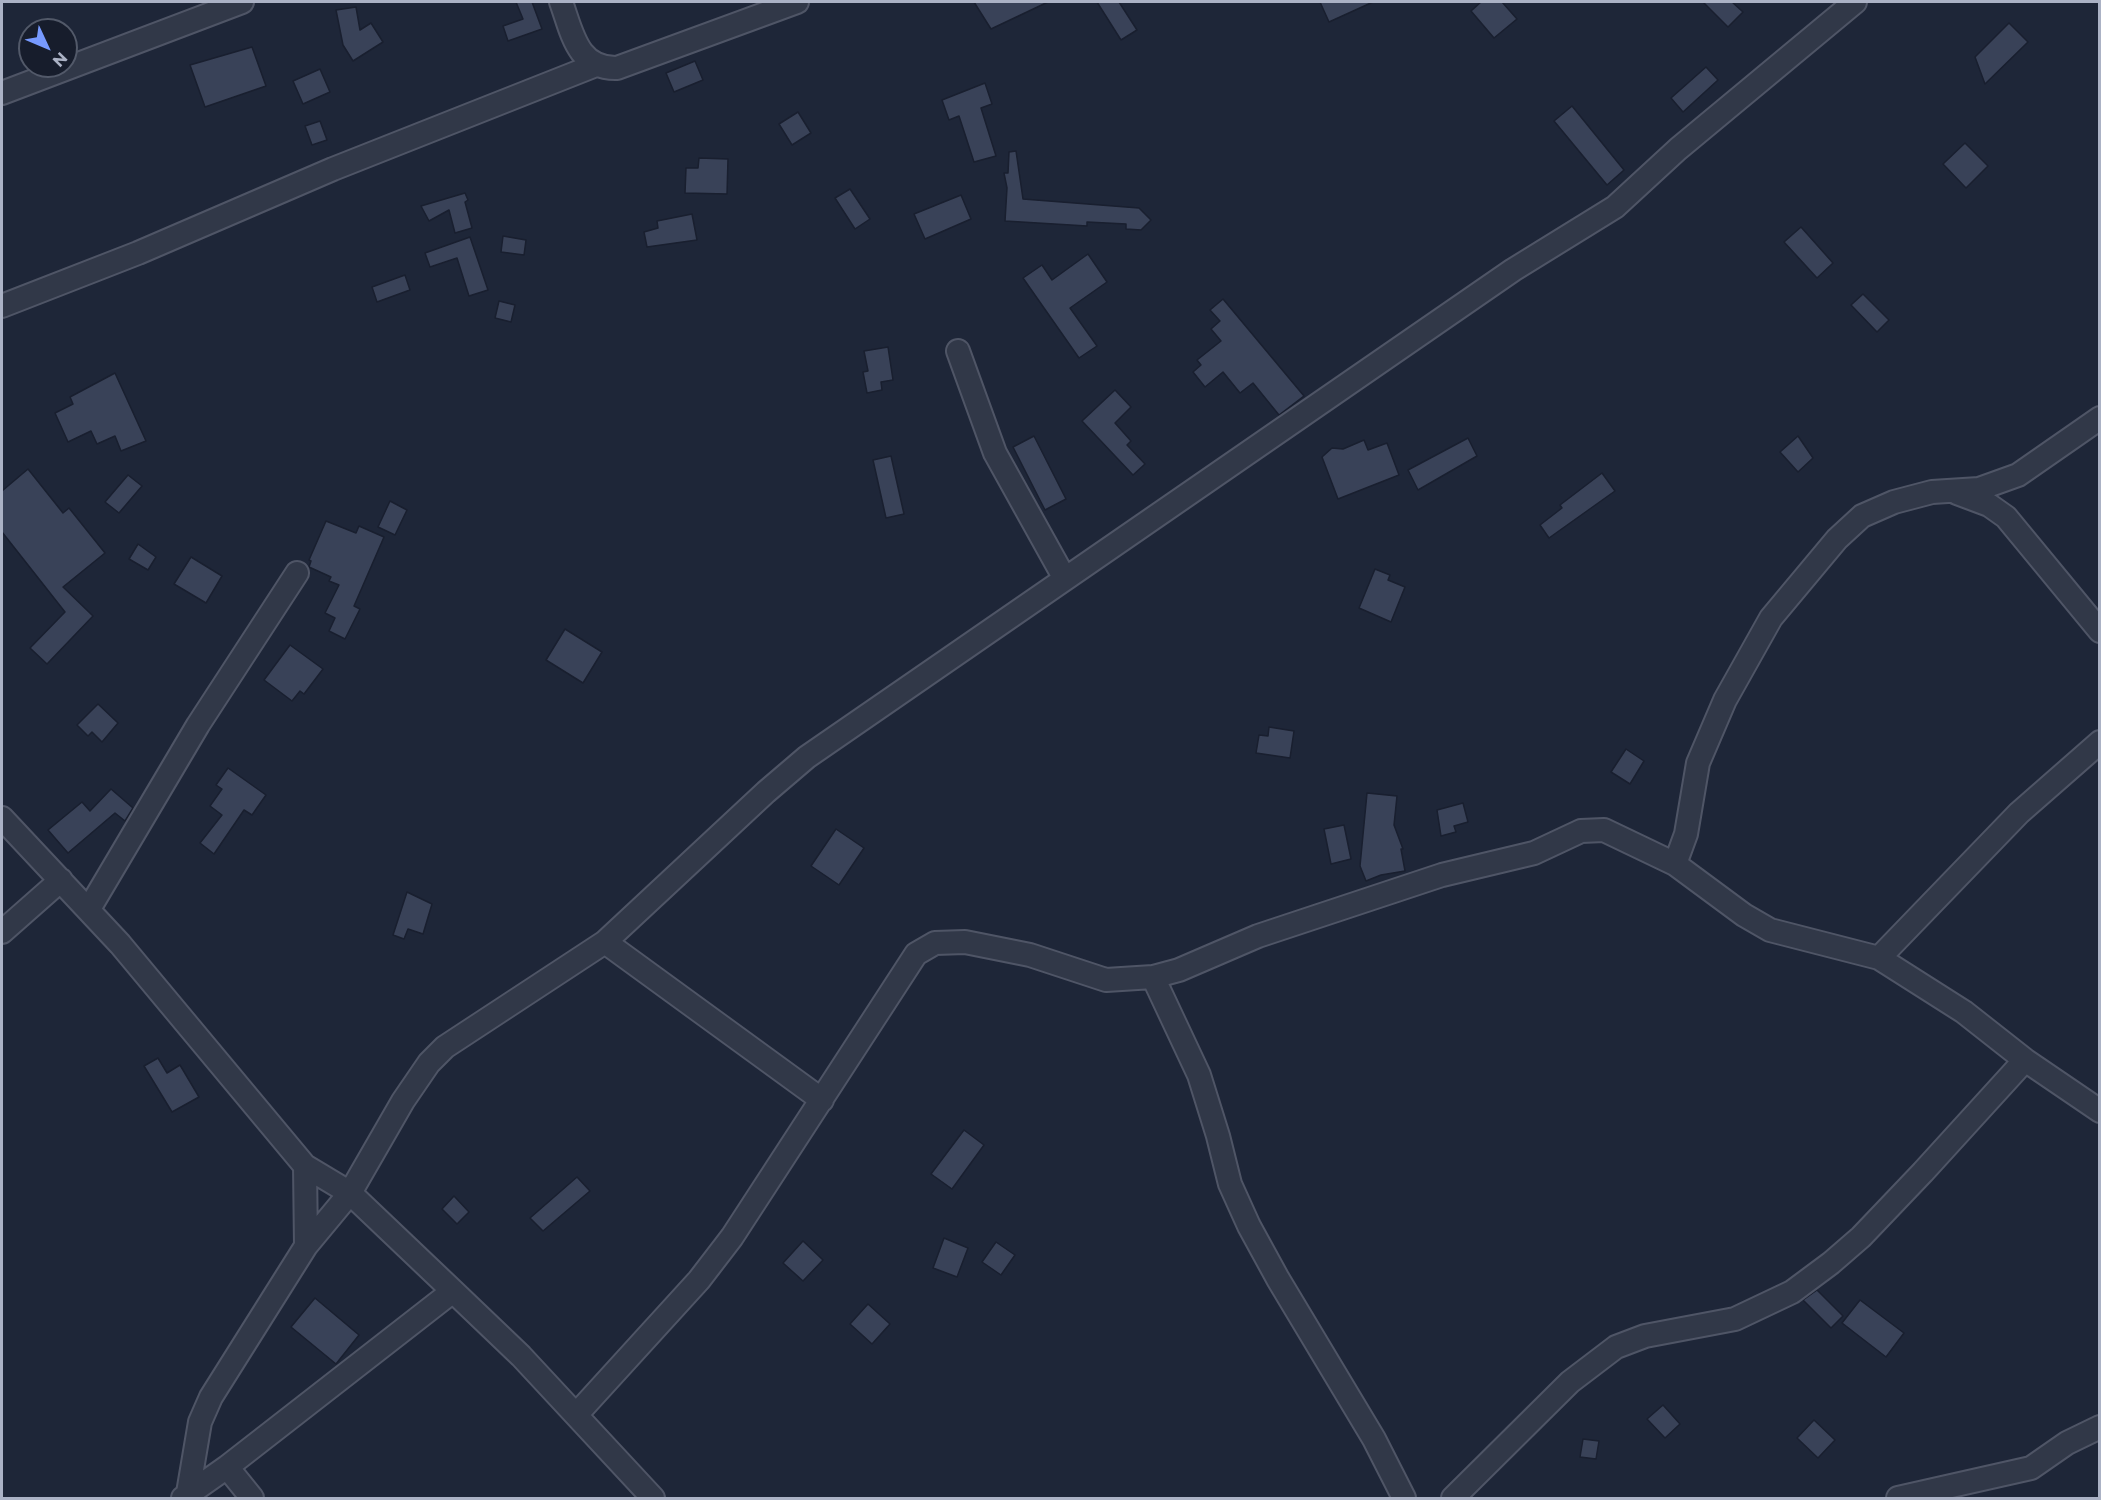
<!DOCTYPE html>
<html>
<head>
<meta charset="utf-8">
<style>
	body { margin:0 }
	#map { position:relative; width:2101px; height:1500px; overflow:hidden; background:#1e2638; font-family:Montserrat,sans-serif }
	canvas { display:block }
	.frame { position:absolute; inset:0; border:3px solid #abb2c5; pointer-events:none }
	.north { position:absolute; left:18px; top:18px; width:60px; height:60px; box-sizing:border-box; background:#171d2c; border:2px solid #525969; border-radius:50%; rotate:134deg; font-size:16px; font-weight:700; line-height:24px; text-align:center; color:#abb2c5 }
	.north::after { content:''; display:block; margin:auto; width:21px; height:27px; background:#779aff; clip-path:polygon(50% 0,100% 100%,50% 72%,0 100%) }
</style>
</head>
<body>
<div id="map">
<canvas width="2101" height="1500"></canvas>
<div class="frame"></div>
<div class="north">N</div>
</div>
<script>
const c = document.querySelector('canvas').getContext('2d');
c.lineJoin = 'round';
function paint(path, color) {
  c.fillStyle = color;
  c.fill(path, 'evenodd');
}
function stroke(path, color, width, dash) {
  c.strokeStyle = color;
  c.lineWidth = width;
  c.lineCap = dash ? 'butt' : 'round';
  c.setLineDash(dash || []);
  c.stroke(path);
}
const building = new Path2D(`
	M 516,2 L 532,2 L 542,29 L 508,41 L 503,26 L 523,19 Z
	M 974,2 L 1048,2 L 991,29 Z
	M 1097,2 L 1119,2 L 1137,30 L 1121,40 Z
	M 1320,2 L 1373,2 L 1329,22 Z
	M 1481,2 L 1502,2 L 1517,19 L 1494,38 L 1471,11 Z
	M 1703,2 L 1732,2 L 1743,12 L 1728,27 Z
	M 356,7 L 360,30 L 371,23 L 383,42 L 353,61 L 343,45 L 336,10 Z
	M 2009,23 L 2028,42 L 1985,84 L 1975,57 Z
	M 252,47 L 266,86 L 205,107 L 190,65 Z
	M 695,61 L 703,80 L 674,92 L 666,73 Z
	M 1706,67 L 1718,80 L 1683,112 L 1671,98 Z
	M 320,69 L 330,92 L 303,104 L 293,81 Z
	M 985,83 L 992,104 L 981,108 L 996,156 L 974,162 L 959,116 L 949,120 L 942,100 Z
	M 1572,106 L 1624,170 L 1607,185 L 1554,121 Z
	M 798,112 L 811,133 L 792,145 L 779,124 Z
	M 320,121 L 327,140 L 312,145 L 305,126 Z
	M 1965,143 L 1988,166 L 1966,188 L 1943,164 Z
	M 1016,151 L 1023,199 L 1139,208 L 1151,220 L 1141,230 L 1126,229 L 1126,224 L 1087,222 L 1087,226 L 1005,221 L 1007,188 L 1004,173 L 1008,173 L 1009,152 Z
	M 699,158 L 728,159 L 727,194 L 685,193 L 686,168 L 698,168 Z
	M 850,189 L 870,219 L 855,229 L 835,198 Z
	M 465,193 L 468,200 L 465,202 L 472,228 L 455,233 L 449,210 L 429,221 L 421,206 Z
	M 961,195 L 971,219 L 925,239 L 914,214 Z
	M 692,214 L 697,240 L 647,247 L 644,232 L 658,228 L 657,221 Z
	M 1801,227 L 1833,263 L 1817,278 L 1784,242 Z
	M 503,236 L 526,240 L 524,255 L 501,252 Z
	M 470,237 L 488,290 L 469,296 L 457,258 L 430,267 L 425,253 Z
	M 1088,254 L 1107,282 L 1070,308 L 1097,346 L 1079,358 L 1023,278 L 1042,265 L 1052,280 Z
	M 405,275 L 410,290 L 377,302 L 372,287 Z
	M 1863,294 L 1889,320 L 1877,332 L 1851,305 Z
	M 1223,299 L 1304,396 L 1279,415 L 1253,383 L 1240,393 L 1223,372 L 1205,387 L 1193,372 L 1201,365 L 1197,360 L 1221,341 L 1211,329 L 1220,321 L 1210,310 Z
	M 499,301 L 515,305 L 511,322 L 495,318 Z
	M 888,347 L 893,380 L 881,382 L 882,390 L 867,393 L 863,372 L 868,371 L 864,351 Z
	M 115,373 L 146,441 L 121,451 L 115,436 L 97,444 L 91,431 L 68,442 L 55,413 L 73,404 L 70,397 Z
	M 1115,390 L 1131,407 L 1115,423 L 1131,441 L 1127,445 L 1145,464 L 1133,475 L 1082,421 Z
	M 1034,436 L 1066,499 L 1045,510 L 1013,447 Z
	M 1798,436 L 1813,458 L 1798,472 L 1780,452 Z
	M 1468,438 L 1477,456 L 1418,490 L 1408,470 Z
	M 1364,440 L 1368,450 L 1387,443 L 1399,475 L 1338,499 L 1322,457 L 1332,448 L 1343,449 Z
	M 891,456 L 904,514 L 886,518 L 873,460 Z
	M 28,469 L 63,513 L 69,508 L 105,553 L 63,587 L 93,616 L 47,664 L 30,648 L 65,612 L 2,532 L 2,491 Z
	M 1602,473 L 1615,491 L 1549,538 L 1540,525 L 1562,508 L 1560,505 Z
	M 128,475 L 142,486 L 119,513 L 105,502 Z
	M 390,501 L 407,510 L 395,535 L 378,527 Z
	M 326,521 L 356,533 L 359,526 L 384,537 L 354,606 L 360,609 L 345,639 L 329,631 L 335,618 L 325,613 L 339,585 L 329,581 L 331,577 L 309,567 L 311,561 L 309,560 Z
	M 138,544 L 156,557 L 148,570 L 129,559 Z
	M 191,557 L 222,576 L 206,603 L 174,584 Z
	M 1375,569 L 1390,575 L 1388,580 L 1405,587 L 1391,622 L 1359,608 Z
	M 565,629 L 602,652 L 583,683 L 546,660 Z
	M 290,645 L 323,669 L 304,694 L 300,691 L 292,701 L 264,680 Z
	M 98,704 L 118,723 L 102,742 L 92,732 L 88,736 L 77,725 Z
	M 1269,727 L 1294,731 L 1290,758 L 1256,753 L 1259,735 L 1268,736 Z
	M 1626,749 L 1644,761 L 1630,784 L 1611,772 Z
	M 228,768 L 266,795 L 252,815 L 244,810 L 214,854 L 200,843 L 222,815 L 210,806 L 222,789 L 216,785 Z
	M 111,789 L 133,808 L 125,821 L 115,813 L 68,853 L 48,830 L 82,802 L 90,811 Z
	M 1367,793 L 1397,796 L 1394,825 L 1403,849 L 1401,849 L 1405,871 L 1381,875 L 1366,881 L 1360,866 Z
	M 1463,803 L 1468,822 L 1454,826 L 1456,832 L 1441,836 L 1437,810 Z
	M 1344,825 L 1351,859 L 1331,864 L 1324,829 Z
	M 836,829 L 864,848 L 839,885 L 811,866 Z
	M 407,892 L 432,904 L 423,934 L 408,929 L 404,939 L 393,935 Z
	M 158,1058 L 167,1073 L 180,1065 L 199,1097 L 172,1112 L 144,1066 Z
	M 964,1130 L 984,1145 L 952,1189 L 931,1174 Z
	M 577,1177 L 590,1191 L 543,1231 L 530,1218 Z
	M 454,1196 L 469,1212 L 457,1224 L 442,1209 Z
	M 944,1238 L 968,1248 L 957,1277 L 933,1268 Z
	M 803,1241 L 823,1260 L 803,1281 L 783,1263 Z
	M 996,1242 L 1015,1255 L 1001,1275 L 982,1262 Z
	M 1817,1290 L 1843,1316 L 1831,1328 L 1803,1300 Z
	M 315,1298 L 359,1335 L 336,1364 L 291,1327 Z
	M 1860,1300 L 1904,1333 L 1886,1357 L 1842,1323 Z
	M 868,1304 L 890,1324 L 872,1344 L 850,1324 Z
	M 1663,1405 L 1680,1424 L 1665,1438 L 1647,1419 Z
	M 1814,1420 L 1835,1440 L 1818,1458 L 1797,1438 Z
	M 1583,1439 L 1599,1441 L 1596,1459 L 1580,1457 Z`);
paint(building, '#394258');
stroke(building, '#191f2f', 1.5);
const street = new Path2D(`
	M 561,2 C 572,32 577,69 617,68 L 797,2
	M 2,93 L 242,2
	M 2,306 L 138,253 L 333,169 L 596,65
	M 958,351 L 995,453 L 1065,579
	M 1957,493 L 1989,505 L 2006,517 L 2100,631
	M 2,818 L 120,944 L 305,1166 L 350,1193 L 453,1291 L 521,1356 L 653,1498
	M 1675,864 L 1686,834 L 1698,763 L 1725,700 L 1771,618 L 1837,539 L 1862,516 L 1894,502 L 1932,492 L 1979,489 L 2018,475 L 2100,418
	M 89,909 L 198,725 L 297,573
	M 2,932 L 61,880
	M 605,942 L 822,1100
	M 1879,958 L 2019,813 L 2100,742
	M 1153,977 L 1199,1075 L 1218,1136 L 1230,1184 L 1249,1226 L 1278,1279 L 1374,1439 L 1404,1498
	M 305,1166 L 306,1246
	M 576,1415 L 699,1280 L 732,1237 L 916,954 L 935,943 L 965,942 L 1030,955 L 1106,980 L 1153,977 L 1179,970 L 1258,936 L 1442,875 L 1534,853 L 1581,831 L 1604,830 L 1675,864 L 1744,915 L 1770,930 L 1879,958 L 1964,1012 L 2025,1060 L 2100,1111
	M 227,1467 L 252,1498
	M 188,1493 L 200,1422 L 211,1397 L 306,1246 L 350,1193 L 403,1101 L 429,1063 L 445,1047 L 605,942 L 766,792 L 807,757 L 1513,270 L 1615,207 L 1678,149 L 1855,2
	M 183,1498 L 227,1467 L 453,1291
	M 1453,1498 L 1570,1382 L 1616,1347 L 1645,1336 L 1735,1319 L 1792,1292 L 1831,1263 L 1861,1237 L 1923,1172 L 2025,1060
	M 1898,1498 L 2031,1468 L 2067,1443 L 2100,1427`);
stroke(street, '#4f5566', 26);
stroke(street, '#313848', 22);
</script>
</body>
</html>
